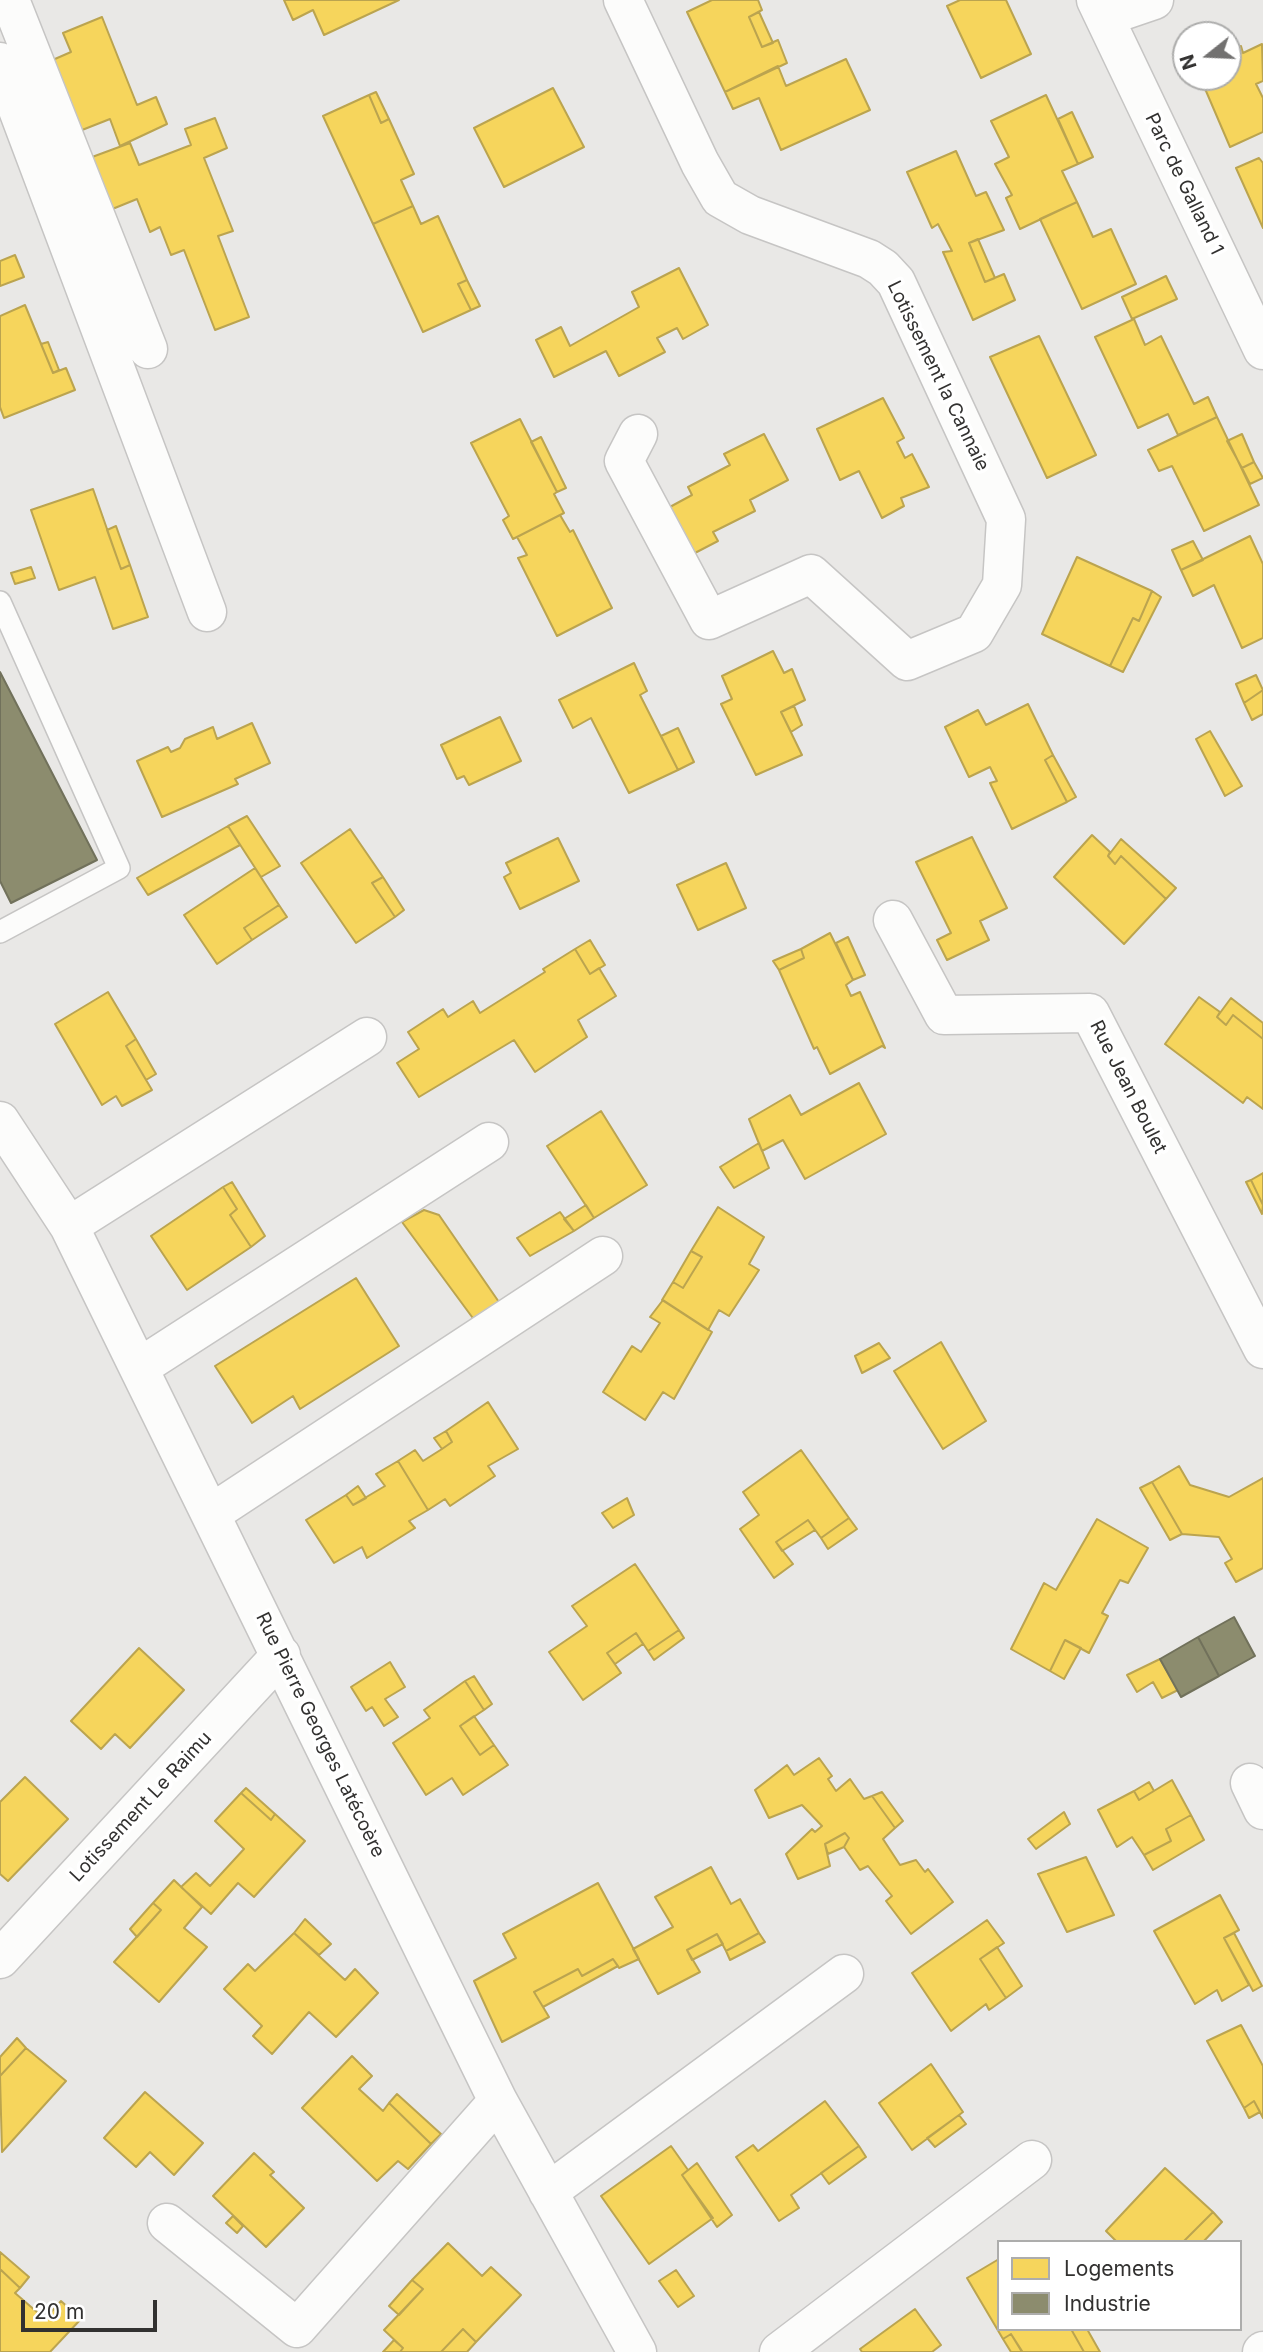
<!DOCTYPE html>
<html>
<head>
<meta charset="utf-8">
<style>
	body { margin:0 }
	#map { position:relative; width:1263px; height:2352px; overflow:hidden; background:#e9e8e6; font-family:Inter,sans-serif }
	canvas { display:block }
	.legend { position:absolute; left:997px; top:2240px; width:245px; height:91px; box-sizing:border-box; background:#fff; border:2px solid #adadac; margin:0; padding:9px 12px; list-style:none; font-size:21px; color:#323130 }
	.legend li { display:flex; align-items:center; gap:14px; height:35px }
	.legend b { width:35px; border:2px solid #adadac }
	.north { position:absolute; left:1172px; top:21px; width:70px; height:70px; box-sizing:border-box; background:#fff; border:2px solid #adadac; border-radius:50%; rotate:252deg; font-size:19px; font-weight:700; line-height:28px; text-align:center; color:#323130 }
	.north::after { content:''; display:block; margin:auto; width:24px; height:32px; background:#727170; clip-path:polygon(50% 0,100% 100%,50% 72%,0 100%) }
	.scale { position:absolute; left:21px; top:2300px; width:136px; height:32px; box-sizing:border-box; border:4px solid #323130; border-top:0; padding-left:9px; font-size:21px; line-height:24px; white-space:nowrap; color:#323130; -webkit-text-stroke:5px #fff; paint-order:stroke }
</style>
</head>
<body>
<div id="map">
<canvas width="1263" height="2352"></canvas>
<ul class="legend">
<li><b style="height:19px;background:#f6d55c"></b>Logements</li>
<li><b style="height:19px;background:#8c8c6e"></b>Industrie</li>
</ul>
<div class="north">N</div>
<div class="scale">20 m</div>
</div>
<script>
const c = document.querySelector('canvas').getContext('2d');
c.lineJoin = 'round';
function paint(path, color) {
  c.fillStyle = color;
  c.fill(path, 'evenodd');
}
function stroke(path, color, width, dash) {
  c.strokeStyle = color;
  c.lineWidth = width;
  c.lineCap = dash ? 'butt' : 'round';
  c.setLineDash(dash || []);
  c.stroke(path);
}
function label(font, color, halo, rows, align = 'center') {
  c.font = font + ' Inter,sans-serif';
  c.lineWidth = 7;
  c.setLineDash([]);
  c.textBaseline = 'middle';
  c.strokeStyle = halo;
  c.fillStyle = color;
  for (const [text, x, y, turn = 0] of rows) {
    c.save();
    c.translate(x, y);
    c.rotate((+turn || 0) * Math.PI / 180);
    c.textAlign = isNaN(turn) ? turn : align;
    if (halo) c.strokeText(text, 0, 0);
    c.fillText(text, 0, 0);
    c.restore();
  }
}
const homes = new Path2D(`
	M 284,0 L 399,0 L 324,35 L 313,10 L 293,20 Z
	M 712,0 L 758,0 L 762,10 L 749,17 L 762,47 L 778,40 L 787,63 L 725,92 L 687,12 Z
	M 960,0 L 1006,0 L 1031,54 L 981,78 L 947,6 Z
	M 759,12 L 773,43 L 762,47 L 749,17 Z
	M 102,17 L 137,105 L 156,97 L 167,124 L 120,146 L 110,119 L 77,132 L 48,62 L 71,52 L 63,33 Z
	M 1262,44 L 1263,81 L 1256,84 L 1263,98 L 1263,132 L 1230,147 L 1200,77 L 1228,77 L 1228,52 L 1241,46 L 1243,53 Z
	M 846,59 L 870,110 L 781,150 L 759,98 L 733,109 L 725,92 L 778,66 L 786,86 Z
	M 553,88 L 584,147 L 504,187 L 474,128 Z
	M 376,92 L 389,119 L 381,123 L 369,95 Z
	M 369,95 L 381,123 L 389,119 L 414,174 L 401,180 L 413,206 L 373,224 L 323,116 Z
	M 1046,95 L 1078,164 L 1062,171 L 1077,202 L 1020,229 L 1006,198 L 1012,195 L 995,164 L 1009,157 L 991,121 Z
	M 1072,112 L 1093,157 L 1078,164 L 1058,119 Z
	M 215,118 L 227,148 L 204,158 L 233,231 L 218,236 L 249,317 L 215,330 L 184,250 L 171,255 L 160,227 L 150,232 L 137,199 L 105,212 L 84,160 L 130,143 L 139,165 L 191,145 L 185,129 Z
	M 956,151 L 976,196 L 986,192 L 1004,230 L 969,243 L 985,282 L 1004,274 L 1015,300 L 973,320 L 943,252 L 952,251 L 938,224 L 932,228 L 907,172 Z
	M 1259,158 L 1263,163 L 1263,228 L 1236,168 Z
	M 1077,202 L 1093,237 L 1111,229 L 1136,284 L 1082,309 L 1040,219 Z
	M 413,206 L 421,224 L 438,216 L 467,280 L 458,284 L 471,310 L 423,332 L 373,224 Z
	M 978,239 L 995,278 L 985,282 L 969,243 Z
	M 15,255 L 24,277 L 0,286 L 0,261 Z
	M 679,268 L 708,325 L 683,339 L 677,328 L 657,338 L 665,352 L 619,376 L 606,351 L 554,377 L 536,340 L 561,327 L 570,346 L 639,307 L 632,292 Z
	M 1166,276 L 1177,299 L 1132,319 L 1122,297 Z
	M 467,280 L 480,306 L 471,310 L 458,284 Z
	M 25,305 L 53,373 L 66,368 L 75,390 L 4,418 L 0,407 L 0,316 Z
	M 1134,319 L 1145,345 L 1161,336 L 1194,404 L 1208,397 L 1217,417 L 1178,435 L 1168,414 L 1138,428 L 1095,337 Z
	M 1039,336 L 1096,455 L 1047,478 L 990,357 Z
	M 48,342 L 59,370 L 53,373 L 41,344 Z
	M 883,398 L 904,438 L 897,442 L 905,458 L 912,454 L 929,487 L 901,498 L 904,506 L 882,518 L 859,471 L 840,480 L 817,429 Z
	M 1217,417 L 1259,505 L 1204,531 L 1172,466 L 1159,471 L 1148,450 Z
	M 520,419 L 557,492 L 554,494 L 564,513 L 513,539 L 503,520 L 509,516 L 471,443 Z
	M 764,434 L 788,480 L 750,500 L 755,511 L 713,532 L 718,541 L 693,554 L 668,508 L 692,495 L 688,487 L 730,465 L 724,454 Z
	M 1242,434 L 1254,462 L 1242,468 L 1227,441 Z
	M 541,437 L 566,488 L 557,492 L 531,442 Z
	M 1254,462 L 1263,478 L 1250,484 L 1242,468 Z
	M 93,489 L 121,569 L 130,565 L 148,617 L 113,629 L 95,577 L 59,590 L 31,510 Z
	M 560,515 L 570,532 L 573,530 L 612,608 L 557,636 L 518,558 L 527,555 L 517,537 Z
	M 116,526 L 130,565 L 121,569 L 107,530 Z
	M 1250,536 L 1263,564 L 1263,638 L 1242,648 L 1214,585 L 1193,596 L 1181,570 Z
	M 1193,541 L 1203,560 L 1181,570 L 1172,550 Z
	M 1077,557 L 1152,591 L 1139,621 L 1133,618 L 1110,666 L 1042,634 Z
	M 31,567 L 35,578 L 15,584 L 11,573 Z
	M 1152,591 L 1161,597 L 1123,672 L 1110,666 L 1133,618 L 1139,621 Z
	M 773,651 L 784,673 L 792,669 L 805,700 L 781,712 L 802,755 L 756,775 L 721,704 L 732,699 L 722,676 Z
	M 634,663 L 647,691 L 640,695 L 678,770 L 629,793 L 591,718 L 573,728 L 559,700 Z
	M 1256,675 L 1263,690 L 1244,703 L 1236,684 Z
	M 1263,690 L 1263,714 L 1252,720 L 1244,703 Z
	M 1028,704 L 1053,755 L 1045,760 L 1067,802 L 1012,829 L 990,783 L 997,781 L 990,767 L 969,777 L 945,727 L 978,710 L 986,725 Z
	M 794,706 L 802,725 L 791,732 L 781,712 Z
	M 500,717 L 521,761 L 469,785 L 464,776 L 457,779 L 441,745 Z
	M 252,723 L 270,763 L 235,779 L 238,784 L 162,817 L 137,761 L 168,747 L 171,752 L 180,748 L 185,739 L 213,727 L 217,739 Z
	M 678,728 L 694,762 L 678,770 L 661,736 Z
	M 1210,731 L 1242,786 L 1225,796 L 1196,739 Z
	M 1053,755 L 1076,797 L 1067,802 L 1045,760 Z
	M 247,816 L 280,866 L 261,877 L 228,826 Z
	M 228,826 L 240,845 L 148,895 L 137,878 Z
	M 350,829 L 383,877 L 372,883 L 395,917 L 356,943 L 301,863 Z
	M 1092,835 L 1110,852 L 1108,856 L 1115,864 L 1121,856 L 1166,899 L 1124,944 L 1054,877 Z
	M 972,837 L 1007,908 L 980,921 L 989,940 L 947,960 L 937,940 L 951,933 L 916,862 Z
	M 558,838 L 579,881 L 520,909 L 504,877 L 511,873 L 506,863 Z
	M 1121,839 L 1176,888 L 1166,899 L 1121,856 L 1115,864 L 1108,856 Z
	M 726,863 L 746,908 L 698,930 L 677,885 Z
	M 255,868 L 279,905 L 244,928 L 252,940 L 217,964 L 184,915 Z
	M 383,877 L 404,910 L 395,917 L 372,883 Z
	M 279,905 L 287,917 L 252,940 L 244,928 Z
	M 830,933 L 853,980 L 846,985 L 851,996 L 860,992 L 885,1048 L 882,1046 L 830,1074 L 817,1047 L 814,1049 L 779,970 L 804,958 L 801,949 Z
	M 848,937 L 865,975 L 853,980 L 836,943 Z
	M 590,940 L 605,965 L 590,974 L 575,949 Z
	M 575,949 L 590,974 L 599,968 L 616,996 L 578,1020 L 587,1037 L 535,1072 L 514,1040 L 419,1097 L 397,1063 L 419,1049 L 408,1032 L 443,1009 L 448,1017 L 473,1001 L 480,1013 L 545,972 L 543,969 Z
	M 801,949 L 804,958 L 779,970 L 773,961 Z
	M 108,992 L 136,1039 L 126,1046 L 152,1090 L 122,1106 L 116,1096 L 102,1105 L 55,1024 Z
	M 1199,997 L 1220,1012 L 1217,1017 L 1226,1025 L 1233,1015 L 1263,1039 L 1263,1109 L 1247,1097 L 1243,1103 L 1165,1044 Z
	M 1231,998 L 1263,1023 L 1263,1039 L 1233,1015 L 1226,1025 L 1217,1017 Z
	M 136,1039 L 156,1074 L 146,1080 L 126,1046 Z
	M 859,1083 L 886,1134 L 805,1179 L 783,1140 L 762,1151 L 749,1119 L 790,1095 L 801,1115 Z
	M 601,1111 L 647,1185 L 594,1218 L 547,1146 Z
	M 759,1143 L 769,1168 L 734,1188 L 720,1167 Z
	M 1263,1173 L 1263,1205 L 1251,1180 Z
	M 1251,1180 L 1263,1205 L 1262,1214 L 1246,1182 Z
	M 232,1182 L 265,1236 L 251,1247 L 230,1215 L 237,1209 L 223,1187 Z
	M 223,1187 L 237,1209 L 230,1215 L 251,1247 L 187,1290 L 151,1236 Z
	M 586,1205 L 594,1218 L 574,1231 L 564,1219 Z
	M 718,1207 L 764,1237 L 749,1264 L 759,1270 L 729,1316 L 719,1310 L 708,1330 L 662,1300 L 673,1282 L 683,1288 L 702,1257 L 691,1251 Z
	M 424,1210 L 439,1215 L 501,1305 L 475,1321 L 402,1222 Z
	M 560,1212 L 574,1231 L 530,1256 L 517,1238 Z
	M 691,1251 L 702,1257 L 683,1288 L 673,1282 Z
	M 356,1278 L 399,1346 L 300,1409 L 293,1396 L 252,1423 L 215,1366 Z
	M 663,1300 L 712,1332 L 674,1399 L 663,1392 L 645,1420 L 603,1392 L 632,1346 L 641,1352 L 660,1323 L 650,1317 Z
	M 941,1342 L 986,1421 L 943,1449 L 894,1371 Z
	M 879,1343 L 890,1358 L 862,1373 L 855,1356 Z
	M 488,1402 L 518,1449 L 488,1466 L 495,1476 L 450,1506 L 445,1499 L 428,1510 L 398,1461 L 415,1450 L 423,1461 L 442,1449 L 452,1442 L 446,1431 Z
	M 446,1431 L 452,1442 L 442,1449 L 434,1438 Z
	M 801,1450 L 849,1518 L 821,1538 L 808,1520 L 776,1542 L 793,1564 L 774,1578 L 740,1529 L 759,1515 L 743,1492 Z
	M 398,1461 L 428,1510 L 409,1521 L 415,1528 L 367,1558 L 362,1547 L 334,1563 L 306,1520 L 346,1495 L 353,1505 L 385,1486 L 376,1474 Z
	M 1179,1466 L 1190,1485 L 1229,1497 L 1263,1478 L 1263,1568 L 1236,1582 L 1225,1563 L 1232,1559 L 1219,1537 L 1182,1534 L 1152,1482 Z
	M 1152,1482 L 1182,1534 L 1170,1540 L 1140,1488 Z
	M 358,1486 L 366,1498 L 353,1505 L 346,1495 Z
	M 627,1498 L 634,1515 L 613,1528 L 602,1513 Z
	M 849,1518 L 857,1529 L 828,1549 L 821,1538 Z
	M 1097,1519 L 1148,1548 L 1128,1583 L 1120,1580 L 1102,1613 L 1108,1616 L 1089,1653 L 1065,1640 L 1050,1671 L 1011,1649 L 1044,1583 L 1056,1590 Z
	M 808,1520 L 815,1530 L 782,1551 L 776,1542 Z
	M 635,1564 L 679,1630 L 648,1651 L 636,1633 L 607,1653 L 621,1673 L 583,1700 L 549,1652 L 587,1626 L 572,1606 Z
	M 679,1630 L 684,1638 L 654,1660 L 648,1651 Z
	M 636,1633 L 643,1644 L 615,1664 L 607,1653 Z
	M 1065,1640 L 1081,1648 L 1064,1679 L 1050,1671 Z
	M 139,1648 L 184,1690 L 130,1748 L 115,1734 L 101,1749 L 71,1721 Z
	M 1160,1659 L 1178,1690 L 1162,1698 L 1153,1682 L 1137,1692 L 1127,1675 Z
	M 390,1662 L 405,1687 L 385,1699 L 398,1717 L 384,1726 L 372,1707 L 366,1711 L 351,1687 Z
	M 474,1676 L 492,1704 L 484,1710 L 465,1681 Z
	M 465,1681 L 484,1710 L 460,1726 L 480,1755 L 494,1745 L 508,1765 L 463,1795 L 452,1778 L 426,1795 L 393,1743 L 430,1718 L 424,1710 Z
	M 474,1716 L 494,1745 L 480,1755 L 460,1726 Z
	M 819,1758 L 832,1776 L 828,1779 L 836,1791 L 850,1779 L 864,1799 L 872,1796 L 895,1828 L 883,1839 L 900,1865 L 916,1860 L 925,1872 L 928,1869 L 953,1902 L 911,1934 L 886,1901 L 892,1896 L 868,1866 L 860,1870 L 844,1847 L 849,1838 L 845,1833 L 825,1844 L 830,1866 L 798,1879 L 786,1854 L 812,1829 L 815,1832 L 822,1826 L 802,1805 L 769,1818 L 755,1790 L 787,1765 L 794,1775 Z
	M 25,1777 L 68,1819 L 8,1881 L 0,1874 L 0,1802 Z
	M 1172,1780 L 1191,1815 L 1166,1829 L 1171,1841 L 1144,1855 L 1132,1837 L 1117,1847 L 1098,1810 L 1134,1791 L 1139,1800 Z
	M 1149,1782 L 1154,1791 L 1139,1800 L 1134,1791 Z
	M 246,1788 L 275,1814 L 271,1820 L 241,1793 Z
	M 882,1792 L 903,1821 L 895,1828 L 872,1796 Z
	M 241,1793 L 271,1820 L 275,1814 L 305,1841 L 254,1897 L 238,1883 L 211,1914 L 181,1887 L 196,1873 L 210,1886 L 244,1849 L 215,1821 Z
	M 1064,1812 L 1070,1824 L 1036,1849 L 1028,1839 Z
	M 1191,1815 L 1204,1840 L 1153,1870 L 1144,1855 L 1171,1841 L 1166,1829 Z
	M 845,1833 L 849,1838 L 844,1847 L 828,1854 L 825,1844 Z
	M 1086,1857 L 1114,1915 L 1067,1932 L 1038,1874 Z
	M 711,1867 L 731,1904 L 740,1899 L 759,1933 L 726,1951 L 717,1934 L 687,1950 L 700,1972 L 658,1994 L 633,1949 L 673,1927 L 655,1897 Z
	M 174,1880 L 202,1907 L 184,1928 L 207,1947 L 159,2002 L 114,1962 L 161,1910 L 153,1903 Z
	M 598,1883 L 639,1959 L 619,1968 L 613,1959 L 582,1976 L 578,1969 L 534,1992 L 549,2017 L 502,2042 L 474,1981 L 516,1958 L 503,1934 Z
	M 1220,1895 L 1239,1930 L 1224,1938 L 1249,1985 L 1222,2001 L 1217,1990 L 1195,2004 L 1154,1931 Z
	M 153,1903 L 161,1910 L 137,1937 L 130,1929 Z
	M 305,1919 L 331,1944 L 319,1955 L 294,1933 Z
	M 987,1920 L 1004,1943 L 980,1959 L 1006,1998 L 989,2010 L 986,2004 L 951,2031 L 912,1973 Z
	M 294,1933 L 345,1980 L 355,1969 L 378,1993 L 336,2037 L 309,2012 L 272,2054 L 253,2036 L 262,2026 L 224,1989 L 248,1964 L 255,1971 Z
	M 759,1933 L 765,1942 L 730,1960 L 726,1951 Z
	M 1234,1933 L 1262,1986 L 1253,1991 L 1224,1938 Z
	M 717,1934 L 723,1944 L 692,1960 L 687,1950 Z
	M 997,1947 L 1022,1986 L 1006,1998 L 980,1959 Z
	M 613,1959 L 618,1966 L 543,2007 L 534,1992 L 578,1969 L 582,1976 Z
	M 1241,2025 L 1263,2066 L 1263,2118 L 1254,2101 L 1244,2108 L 1207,2041 Z
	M 17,2038 L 26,2048 L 0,2076 L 0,2057 Z
	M 26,2048 L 66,2081 L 2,2152 L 0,2076 Z
	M 352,2056 L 372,2076 L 359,2089 L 383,2111 L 389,2103 L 431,2144 L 408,2169 L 398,2161 L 377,2181 L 302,2108 Z
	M 931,2064 L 963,2112 L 912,2150 L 879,2103 Z
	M 145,2092 L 203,2143 L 174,2175 L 150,2152 L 136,2167 L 104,2138 Z
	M 397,2094 L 441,2134 L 431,2144 L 389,2103 Z
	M 825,2101 L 859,2146 L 791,2195 L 799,2208 L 779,2221 L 736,2157 L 753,2145 L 758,2151 Z
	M 1254,2101 L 1260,2112 L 1249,2118 L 1244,2108 Z
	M 959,2115 L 966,2124 L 935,2147 L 927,2138 Z
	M 671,2146 L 688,2170 L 682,2175 L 713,2218 L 649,2264 L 601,2196 Z
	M 859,2146 L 866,2157 L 829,2184 L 821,2173 Z
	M 254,2153 L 274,2172 L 270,2175 L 304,2208 L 266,2247 L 213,2196 Z
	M 697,2163 L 732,2215 L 717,2227 L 682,2175 Z
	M 1165,2168 L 1213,2212 L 1183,2242 L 1117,2242 L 1106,2231 Z
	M 1213,2212 L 1222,2222 L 1203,2242 L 1183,2242 Z
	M 233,2216 L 243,2226 L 237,2233 L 226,2223 Z
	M 448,2243 L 482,2276 L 491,2267 L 521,2295 L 476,2342 L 463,2329 L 441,2352 L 400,2352 L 403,2348 L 384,2330 L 423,2289 L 412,2280 Z
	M 0,2252 L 29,2277 L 20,2288 L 0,2269 Z
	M 999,2259 L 999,2329 L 1071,2329 L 1084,2352 L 1022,2352 L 1011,2334 L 1003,2339 L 967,2278 Z
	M 0,2269 L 20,2288 L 15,2293 L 45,2319 L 61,2301 L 81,2319 L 50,2352 L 0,2352 Z
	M 676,2270 L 694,2296 L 678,2307 L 659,2281 Z
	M 412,2280 L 423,2289 L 399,2315 L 389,2306 Z
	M 915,2309 L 941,2345 L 932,2352 L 862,2352 L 860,2349 Z
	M 463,2329 L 476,2342 L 467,2352 L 441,2352 Z
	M 1071,2329 L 1087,2329 L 1100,2352 L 1084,2352 Z
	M 1011,2334 L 1022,2351 L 1020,2352 L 1011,2352 L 1003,2339 Z
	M 394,2340 L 403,2348 L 400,2352 L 383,2352 Z`);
paint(homes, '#f6d55c');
stroke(homes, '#bba44f', 2);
const industry = new Path2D(`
	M 0,672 L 97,860 L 11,903 L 0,881 Z
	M 1234,1617 L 1255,1656 L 1219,1676 L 1198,1637 Z
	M 1198,1637 L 1219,1676 L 1181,1697 L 1160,1659 Z`);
paint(industry, '#8c8c6e');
stroke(industry, '#71715b', 2);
const lane = new Path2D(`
	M 0,602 L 119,868 L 0,932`);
const street = new Path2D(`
	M 10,0 L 148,349
	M 623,0 L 700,163 L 720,198 L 750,215 L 869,259 L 883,268 L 896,282 L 1006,519 L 1002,585 L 974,633 L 907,661 L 811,574 L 709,620 L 624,461 L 638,434
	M 1096,0 L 1263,350
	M 1104,17 L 1154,0
	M 0,62 L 207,612
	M 893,920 L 944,1015 L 1090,1013 L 1263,1349
	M 0,1121 L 69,1226 L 498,2101 L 637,2352
	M 69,1226 L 367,1037
	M 140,1367 L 489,1142
	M 212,1513 L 603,1256
	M 1250,1783 L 1263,1810
	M 0,1959 L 281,1655
	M 548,2192 L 844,1974
	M 167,2223 L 297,2328 L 498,2101
	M 779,2352 L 1032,2160`);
const secondary = new Path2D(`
	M 1262,2352 L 1263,2351`);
stroke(lane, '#c6c5c4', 24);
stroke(street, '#c6c5c4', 41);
stroke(secondary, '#c6c5c4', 41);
stroke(lane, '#fcfcfb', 21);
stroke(street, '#fcfcfb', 38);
stroke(secondary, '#fcfcfb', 38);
label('19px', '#323130', '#fff', [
	["Parc de Galland 1",1184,184,64],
	["Lotissement la Cannaie",938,376,64],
	["Rue Jean Boulet",1128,1087,63],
	["Rue Pierre Georges Latécoère",320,1735,64],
	["Lotissement Le Raimu",141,1807,-47]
]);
</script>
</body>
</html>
